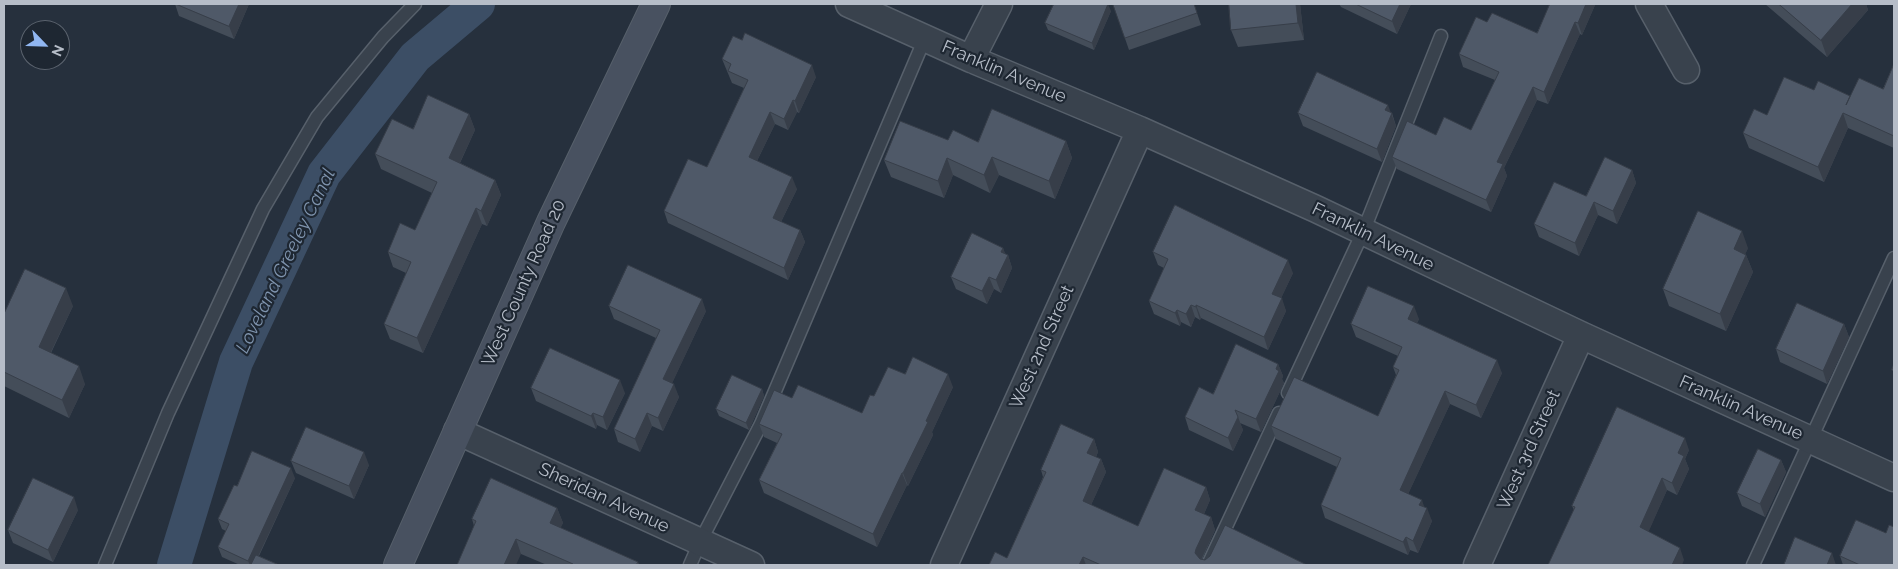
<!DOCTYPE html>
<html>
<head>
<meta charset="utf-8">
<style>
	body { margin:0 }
	#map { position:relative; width:1898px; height:569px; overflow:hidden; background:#26303d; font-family:Raleway,sans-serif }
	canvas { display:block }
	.frame { position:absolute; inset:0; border:5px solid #b6bdc8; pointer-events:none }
	.north { position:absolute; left:20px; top:20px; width:50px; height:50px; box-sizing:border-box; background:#1e2732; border:1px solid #5b636e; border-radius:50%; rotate:114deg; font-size:14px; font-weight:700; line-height:20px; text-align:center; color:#b6bdc8 }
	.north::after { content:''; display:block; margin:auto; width:18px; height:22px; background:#91b7f2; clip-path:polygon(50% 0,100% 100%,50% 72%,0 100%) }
</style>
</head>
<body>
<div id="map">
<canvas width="1898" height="569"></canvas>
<div class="frame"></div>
<div class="north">N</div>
</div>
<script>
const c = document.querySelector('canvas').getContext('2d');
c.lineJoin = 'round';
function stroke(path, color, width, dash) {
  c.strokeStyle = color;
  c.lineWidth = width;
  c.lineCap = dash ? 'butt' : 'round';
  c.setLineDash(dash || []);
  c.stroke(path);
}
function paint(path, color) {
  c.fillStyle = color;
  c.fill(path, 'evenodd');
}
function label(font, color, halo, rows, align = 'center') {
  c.font = font + ' Raleway,sans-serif';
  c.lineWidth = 4.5;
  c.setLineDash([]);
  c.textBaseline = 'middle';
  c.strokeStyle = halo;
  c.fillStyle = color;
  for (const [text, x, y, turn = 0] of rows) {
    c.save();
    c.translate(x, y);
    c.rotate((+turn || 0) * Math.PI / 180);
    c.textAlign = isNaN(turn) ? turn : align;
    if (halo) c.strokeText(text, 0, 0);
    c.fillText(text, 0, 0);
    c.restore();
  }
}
stroke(new Path2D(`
	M 174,565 L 236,362 L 324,174 L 415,57 L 478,4`), '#3c4e65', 34);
const lane = new Path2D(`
	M 1288,393 L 1363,232 L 1441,36
	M 105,565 L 168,413 L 263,209 L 317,117 L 383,37 L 415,4
	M 690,565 L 700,542 L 761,424 L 925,38
	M 1208,565 L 1279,413
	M 1753,565 L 1894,258`);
const street = new Path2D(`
	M 849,4 L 971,59 L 1140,130 L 1316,209 L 1581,335 L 1894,478
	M 1649,4 L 1686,70
	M 971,59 L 999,4
	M 457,431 L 751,565
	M 944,565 L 1140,130
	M 1477,565 L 1581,335`);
const secondary = new Path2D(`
	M 398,565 L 551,222 L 656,4`);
stroke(lane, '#57606b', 15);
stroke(street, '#57606b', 29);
stroke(secondary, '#57606b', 30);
stroke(lane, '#39424d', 12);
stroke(street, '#39424d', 26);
stroke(secondary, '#485160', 28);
paint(new Path2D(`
	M 175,4 L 249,4 L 234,39 L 179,16 Z
	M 1113,4 L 1194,4 L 1201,25 L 1129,50 Z
	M 1300,4 L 1304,40 L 1238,47 L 1231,30 Z
	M 1339,4 L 1411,4 L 1397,34 L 1341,7 Z
	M 1765,4 L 1866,4 L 1868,10 L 1827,57 Z
	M 1595,5 L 1582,35 L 1580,34 L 1548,104 L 1537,100 L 1504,168 L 1507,176 L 1491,212 L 1397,169 L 1392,157 L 1436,135 L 1471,130 L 1495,80 L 1463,67 L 1459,54 L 1487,22 L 1537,33 Z
	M 1111,11 L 1094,50 L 1048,30 L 1045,23 Z
	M 722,59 L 816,77 L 799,113 L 797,112 L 788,130 L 775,124 L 757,161 L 797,189 L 781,222 L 800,230 L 805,242 L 788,280 L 668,223 L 664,211 L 707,167 L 744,88 L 732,83 Z
	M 1894,64 L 1894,148 L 1848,128 L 1824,182 L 1749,148 L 1743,133 L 1767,115 L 1883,89 Z
	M 1298,113 L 1392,113 L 1396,126 L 1382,162 L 1303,126 Z
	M 469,114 L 475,130 L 460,163 L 495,180 L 501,195 L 487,226 L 482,224 L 423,353 L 390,339 L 384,324 L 406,273 L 393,267 L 388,252 L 415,230 L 432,193 L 381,169 L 375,154 L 413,129 Z
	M 948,140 L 978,142 L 1066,141 L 1072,158 L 1055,199 L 999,175 L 990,193 L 953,175 L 944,198 L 891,177 L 884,160 Z
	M 1632,170 L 1636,183 L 1617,224 L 1598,215 L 1579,256 L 1539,237 L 1534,224 L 1586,196 Z
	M 1003,248 L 1005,254 L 1008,255 L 1012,268 L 1001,293 L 994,289 L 987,304 L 956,289 L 951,277 Z
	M 1748,248 L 1745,254 L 1746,255 L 1753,272 L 1726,331 L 1669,306 L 1663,289 Z
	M 1153,252 L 1293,273 L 1281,298 L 1286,311 L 1268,350 L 1201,318 L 1200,320 L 1195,317 L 1191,327 L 1181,322 L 1180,326 L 1154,314 L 1149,301 L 1164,268 L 1158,265 Z
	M 73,306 L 51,353 L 85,384 L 69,418 L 4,386 L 4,314 Z
	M 609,306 L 706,311 L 672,383 L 679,397 L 663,431 L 652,426 L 640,452 L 618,442 L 614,429 L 656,338 L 614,319 Z
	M 1419,319 L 1417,323 L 1502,373 L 1481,418 L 1450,404 L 1408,494 L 1424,507 L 1432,521 L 1418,553 L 1410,550 L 1408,555 L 1325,518 L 1321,505 L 1337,467 L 1276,439 L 1271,426 L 1378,416 L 1396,375 L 1393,367 L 1398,356 L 1356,337 L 1351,324 Z
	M 1844,324 L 1849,337 L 1827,384 L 1780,362 L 1776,349 Z
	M 1278,364 L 1283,376 L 1282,379 L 1284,383 L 1261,432 L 1240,423 L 1243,430 L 1233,451 L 1189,430 L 1185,417 L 1213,394 Z
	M 905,374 L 953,387 L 932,432 L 933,435 L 908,486 L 907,485 L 877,547 L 764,493 L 759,480 L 777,443 L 764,437 L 759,424 L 792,398 L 862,413 L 874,396 Z
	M 531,388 L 625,393 L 607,430 L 597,425 L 596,429 L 536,401 Z
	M 762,389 L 764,396 L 749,430 L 719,416 L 716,409 Z
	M 1094,439 L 1098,452 L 1096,457 L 1101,459 L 1106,472 L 1091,505 L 1138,526 L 1206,487 L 1210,500 L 1204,514 L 1211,517 L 1215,530 L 1202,560 L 1307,565 L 989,565 L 1007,558 L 1043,477 L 1041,470 Z
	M 1689,450 L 1685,459 L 1689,469 L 1677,495 L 1667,490 L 1648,532 L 1684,560 L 1574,510 L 1572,506 Z
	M 1781,460 L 1786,472 L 1765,517 L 1742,506 L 1737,493 Z
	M 291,461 L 369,465 L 354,499 L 296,473 Z
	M 295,478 L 259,556 L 279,565 L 240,565 L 222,557 L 218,547 L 226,531 L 222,529 L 218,519 L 237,486 Z
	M 557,508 L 563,523 L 560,528 L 638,562 L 639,565 L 547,565 L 521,554 L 474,526 L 472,519 Z
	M 78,510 L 53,562 L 13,543 L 8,530 Z
	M 1840,556 L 1894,565 L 1843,565 Z`), '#444d59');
paint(new Path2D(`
	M 239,4 L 249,4 L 234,39 L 229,26 Z
	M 1108,4 L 1111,11 L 1094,50 L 1092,43 Z
	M 1296,4 L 1300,4 L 1304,40 L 1298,23 Z
	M 1400,4 L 1411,4 L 1397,34 L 1392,21 Z
	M 1586,4 L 1595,4 L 1595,5 L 1582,35 L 1578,23 Z
	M 1852,4 L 1866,4 L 1868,10 L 1827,57 L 1821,40 Z
	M 1575,22 L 1580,34 L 1548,104 L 1544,92 Z
	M 812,65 L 816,77 L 799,113 L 795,101 Z
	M 1533,87 L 1537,100 L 1504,168 L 1507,176 L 1491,212 L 1486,200 L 1497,162 Z
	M 793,100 L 797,112 L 788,130 L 784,119 Z
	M 1388,105 L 1396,126 L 1382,162 L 1377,149 L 1385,110 Z
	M 770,112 L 775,124 L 753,169 L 749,157 Z
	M 1843,113 L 1848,128 L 1824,182 L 1818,167 Z
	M 469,114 L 475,130 L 455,173 L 449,158 Z
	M 1066,141 L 1072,158 L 1055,199 L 1049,181 Z
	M 992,157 L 999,175 L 990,193 L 984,175 Z
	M 947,158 L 953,175 L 944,198 L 938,181 Z
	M 1632,170 L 1636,183 L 1617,224 L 1613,211 Z
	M 792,177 L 797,189 L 777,230 L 773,218 Z
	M 495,180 L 501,195 L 487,226 L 481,211 Z
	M 1594,202 L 1598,215 L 1579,256 L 1575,243 Z
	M 476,208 L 482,224 L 423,353 L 417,338 Z
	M 800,230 L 805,242 L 788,280 L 784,268 Z
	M 1742,231 L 1748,248 L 1740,266 L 1734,249 Z
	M 1003,248 L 1007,258 L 1008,255 L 1012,268 L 1001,293 L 996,280 L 1001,252 Z
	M 1746,255 L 1753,272 L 1726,331 L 1720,314 Z
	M 1288,260 L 1293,273 L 1277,307 L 1272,294 Z
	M 989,277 L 994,289 L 987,304 L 982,291 Z
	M 66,288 L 73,306 L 45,364 L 39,347 Z
	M 1282,298 L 1286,311 L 1268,350 L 1264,337 Z
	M 702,299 L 706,311 L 668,392 L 663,379 Z
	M 1191,305 L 1195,317 L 1191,327 L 1186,314 Z
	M 1196,305 L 1201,318 L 1200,320 L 1196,307 Z
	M 1414,306 L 1419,319 L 1413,332 L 1408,319 Z
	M 1177,310 L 1181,322 L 1180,326 L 1175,313 Z
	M 1844,324 L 1849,337 L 1827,384 L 1823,371 Z
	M 1497,360 L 1502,373 L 1481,418 L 1476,405 Z
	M 1278,364 L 1283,376 L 1282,379 L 1284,383 L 1261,432 L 1256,419 Z
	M 79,366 L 85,384 L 69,418 L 62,400 Z
	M 948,374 L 953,387 L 932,432 L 933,435 L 908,486 L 903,473 L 926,421 Z
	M 620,380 L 625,393 L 607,430 L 603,417 Z
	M 674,384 L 679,397 L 663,431 L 658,418 Z
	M 762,389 L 764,396 L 749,430 L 746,423 Z
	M 1445,391 L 1450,404 L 1404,503 L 1400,490 Z
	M 593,413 L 597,425 L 596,429 L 591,416 Z
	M 647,413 L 652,426 L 640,452 L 635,439 Z
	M 1238,417 L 1243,430 L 1233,451 L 1228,438 Z
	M 1685,438 L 1689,450 L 1685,459 L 1689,469 L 1677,495 L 1672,483 L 1678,453 Z
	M 1094,439 L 1098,452 L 1092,466 L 1087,453 Z
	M 364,452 L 369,465 L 354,499 L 349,486 Z
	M 1101,459 L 1106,472 L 1087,514 L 1083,501 Z
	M 1781,460 L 1786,472 L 1765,517 L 1760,504 Z
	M 291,468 L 295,478 L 254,565 L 250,565 L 248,561 Z
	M 902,473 L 907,485 L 877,547 L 873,534 Z
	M 1662,478 L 1667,490 L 1645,540 L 1640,527 Z
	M 1206,487 L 1210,500 L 1200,523 L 1195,510 Z
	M 74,497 L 78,510 L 53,562 L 48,550 Z
	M 1422,500 L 1426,512 L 1427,508 L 1432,521 L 1418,553 L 1413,541 L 1419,505 Z
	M 557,508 L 563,523 L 556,538 L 550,523 Z
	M 1211,517 L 1215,530 L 1200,562 L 1195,553 L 1196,549 Z
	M 1406,537 L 1410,550 L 1408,555 L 1403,542 Z
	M 516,539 L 521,554 L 516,565 L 504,565 Z
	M 1680,548 L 1684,560 L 1682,565 L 1672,565 Z
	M 1832,553 L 1836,565 L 1827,565 Z
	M 1083,557 L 1086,565 L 1079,565 Z`), '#373e49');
const building = new Path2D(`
	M 176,4 L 239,4 L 229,26 Z
	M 1054,4 L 1108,4 L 1092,43 L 1045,23 Z
	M 1113,4 L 1194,4 L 1197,13 L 1125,38 Z
	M 1229,4 L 1296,4 L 1298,23 L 1231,30 Z
	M 1356,4 L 1400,4 L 1392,21 Z
	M 1550,4 L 1586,4 L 1578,23 L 1575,22 L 1544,92 L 1533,87 L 1497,162 L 1503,164 L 1486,200 L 1392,157 L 1407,121 L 1436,135 L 1444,117 L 1471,130 L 1499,72 L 1459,54 L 1476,17 L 1487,22 L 1492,13 L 1537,33 Z
	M 1779,4 L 1852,4 L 1821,40 Z
	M 745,33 L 812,65 L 795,101 L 793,100 L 784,119 L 770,112 L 749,157 L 792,177 L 773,218 L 800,230 L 784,268 L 664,211 L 688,159 L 707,167 L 748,80 L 728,71 L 731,64 L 722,59 L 733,36 L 742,40 Z
	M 1894,64 L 1894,136 L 1843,113 L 1818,167 L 1743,133 L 1754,109 L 1767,115 L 1784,77 L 1814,90 L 1818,81 L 1850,96 L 1846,105 L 1859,78 L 1883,89 Z
	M 1317,72 L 1388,105 L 1385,110 L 1392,113 L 1377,149 L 1298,113 Z
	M 428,95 L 469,114 L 449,158 L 495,180 L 481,211 L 476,208 L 417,338 L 384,324 L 411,262 L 388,252 L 400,223 L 415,230 L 437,182 L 375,154 L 392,119 L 413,129 Z
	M 992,109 L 1066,141 L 1049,181 L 992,157 L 984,175 L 947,158 L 938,181 L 884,160 L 900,121 L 948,140 L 953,130 L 978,142 Z
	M 1605,157 L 1632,170 L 1613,211 L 1594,202 L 1575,243 L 1534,224 L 1554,182 L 1586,196 Z
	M 1175,205 L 1288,260 L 1272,294 L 1282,298 L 1264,337 L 1196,305 L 1196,307 L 1191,305 L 1186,314 L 1177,310 L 1175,313 L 1149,301 L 1168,259 L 1153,252 Z
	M 1698,211 L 1742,231 L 1734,249 L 1746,255 L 1720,314 L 1663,289 Z
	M 972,233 L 1003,248 L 1001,252 L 1008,255 L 996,280 L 989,277 L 982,291 L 951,277 Z
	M 628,265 L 702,299 L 663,379 L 674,384 L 658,418 L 647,413 L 635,439 L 614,429 L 660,330 L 609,306 Z
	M 25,269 L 66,288 L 39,347 L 79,366 L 62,400 L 4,372 L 4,314 Z
	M 1368,286 L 1414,306 L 1408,319 L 1497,360 L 1476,405 L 1445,391 L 1400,490 L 1422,500 L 1419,505 L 1427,508 L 1413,541 L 1406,537 L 1403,542 L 1321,505 L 1341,458 L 1271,426 L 1294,377 L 1378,416 L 1399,370 L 1393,367 L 1402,347 L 1351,324 Z
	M 1797,303 L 1844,324 L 1823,371 L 1776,349 Z
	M 1236,344 L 1278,364 L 1276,369 L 1279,371 L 1256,419 L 1235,410 L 1238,417 L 1228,438 L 1185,417 L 1199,387 L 1213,394 Z
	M 550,348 L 620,380 L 603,417 L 593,413 L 591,416 L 531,388 Z
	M 913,357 L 948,374 L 926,421 L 928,422 L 903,473 L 902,473 L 873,534 L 759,480 L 782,434 L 759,424 L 774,390 L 792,398 L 798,385 L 862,413 L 870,395 L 874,396 L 888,367 L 905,374 Z
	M 1894,364 L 1894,371 L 1892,370 Z
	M 732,375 L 762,389 L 746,423 L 716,409 Z
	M 1617,407 L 1685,438 L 1678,453 L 1684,456 L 1672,483 L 1662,478 L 1640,527 L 1680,548 L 1672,565 L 1548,565 L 1575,507 L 1572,506 Z
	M 1061,424 L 1094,439 L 1087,453 L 1101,459 L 1083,501 L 1138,526 L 1164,468 L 1206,487 L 1195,510 L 1211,517 L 1196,549 L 1195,553 L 1200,559 L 1205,560 L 1210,556 L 1225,525 L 1307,565 L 1101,565 L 1083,557 L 1079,565 L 989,565 L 995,552 L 1007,558 L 1046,472 L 1041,470 Z
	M 306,427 L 364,452 L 349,486 L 291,461 Z
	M 1758,449 L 1781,460 L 1760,504 L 1737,493 Z
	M 252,451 L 291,468 L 248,561 L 218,547 L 229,524 L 218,519 L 234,485 L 237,486 Z
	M 33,478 L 74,497 L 48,550 L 8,530 Z
	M 491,478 L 557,508 L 550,523 L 638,562 L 636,565 L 572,565 L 573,564 L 516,539 L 504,565 L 457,565 L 476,521 L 472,519 Z
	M 1856,520 L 1886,533 L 1889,525 L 1894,527 L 1894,565 L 1860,565 L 1840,556 Z
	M 1795,537 L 1832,553 L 1827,565 L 1784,565 Z
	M 256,555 L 279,565 L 251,565 Z`);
paint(building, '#4f5968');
stroke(building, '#373e49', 1);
label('18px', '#b6bdc8', '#1e2732', [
	["Franklin Avenue",1004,72,23],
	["Franklin Avenue",1373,237,26],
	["West County Road 20",524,283,-66],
	["West 2nd Street",1042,347,-66],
	["Franklin Avenue",1741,408,24],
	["West 3rd Street",1529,450,-66],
	["Sheridan Avenue",604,498,25]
]);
label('italic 19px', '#7f94ae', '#1e2732', [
	["Loveland Greeley Canal",286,261,-64]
]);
</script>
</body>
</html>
